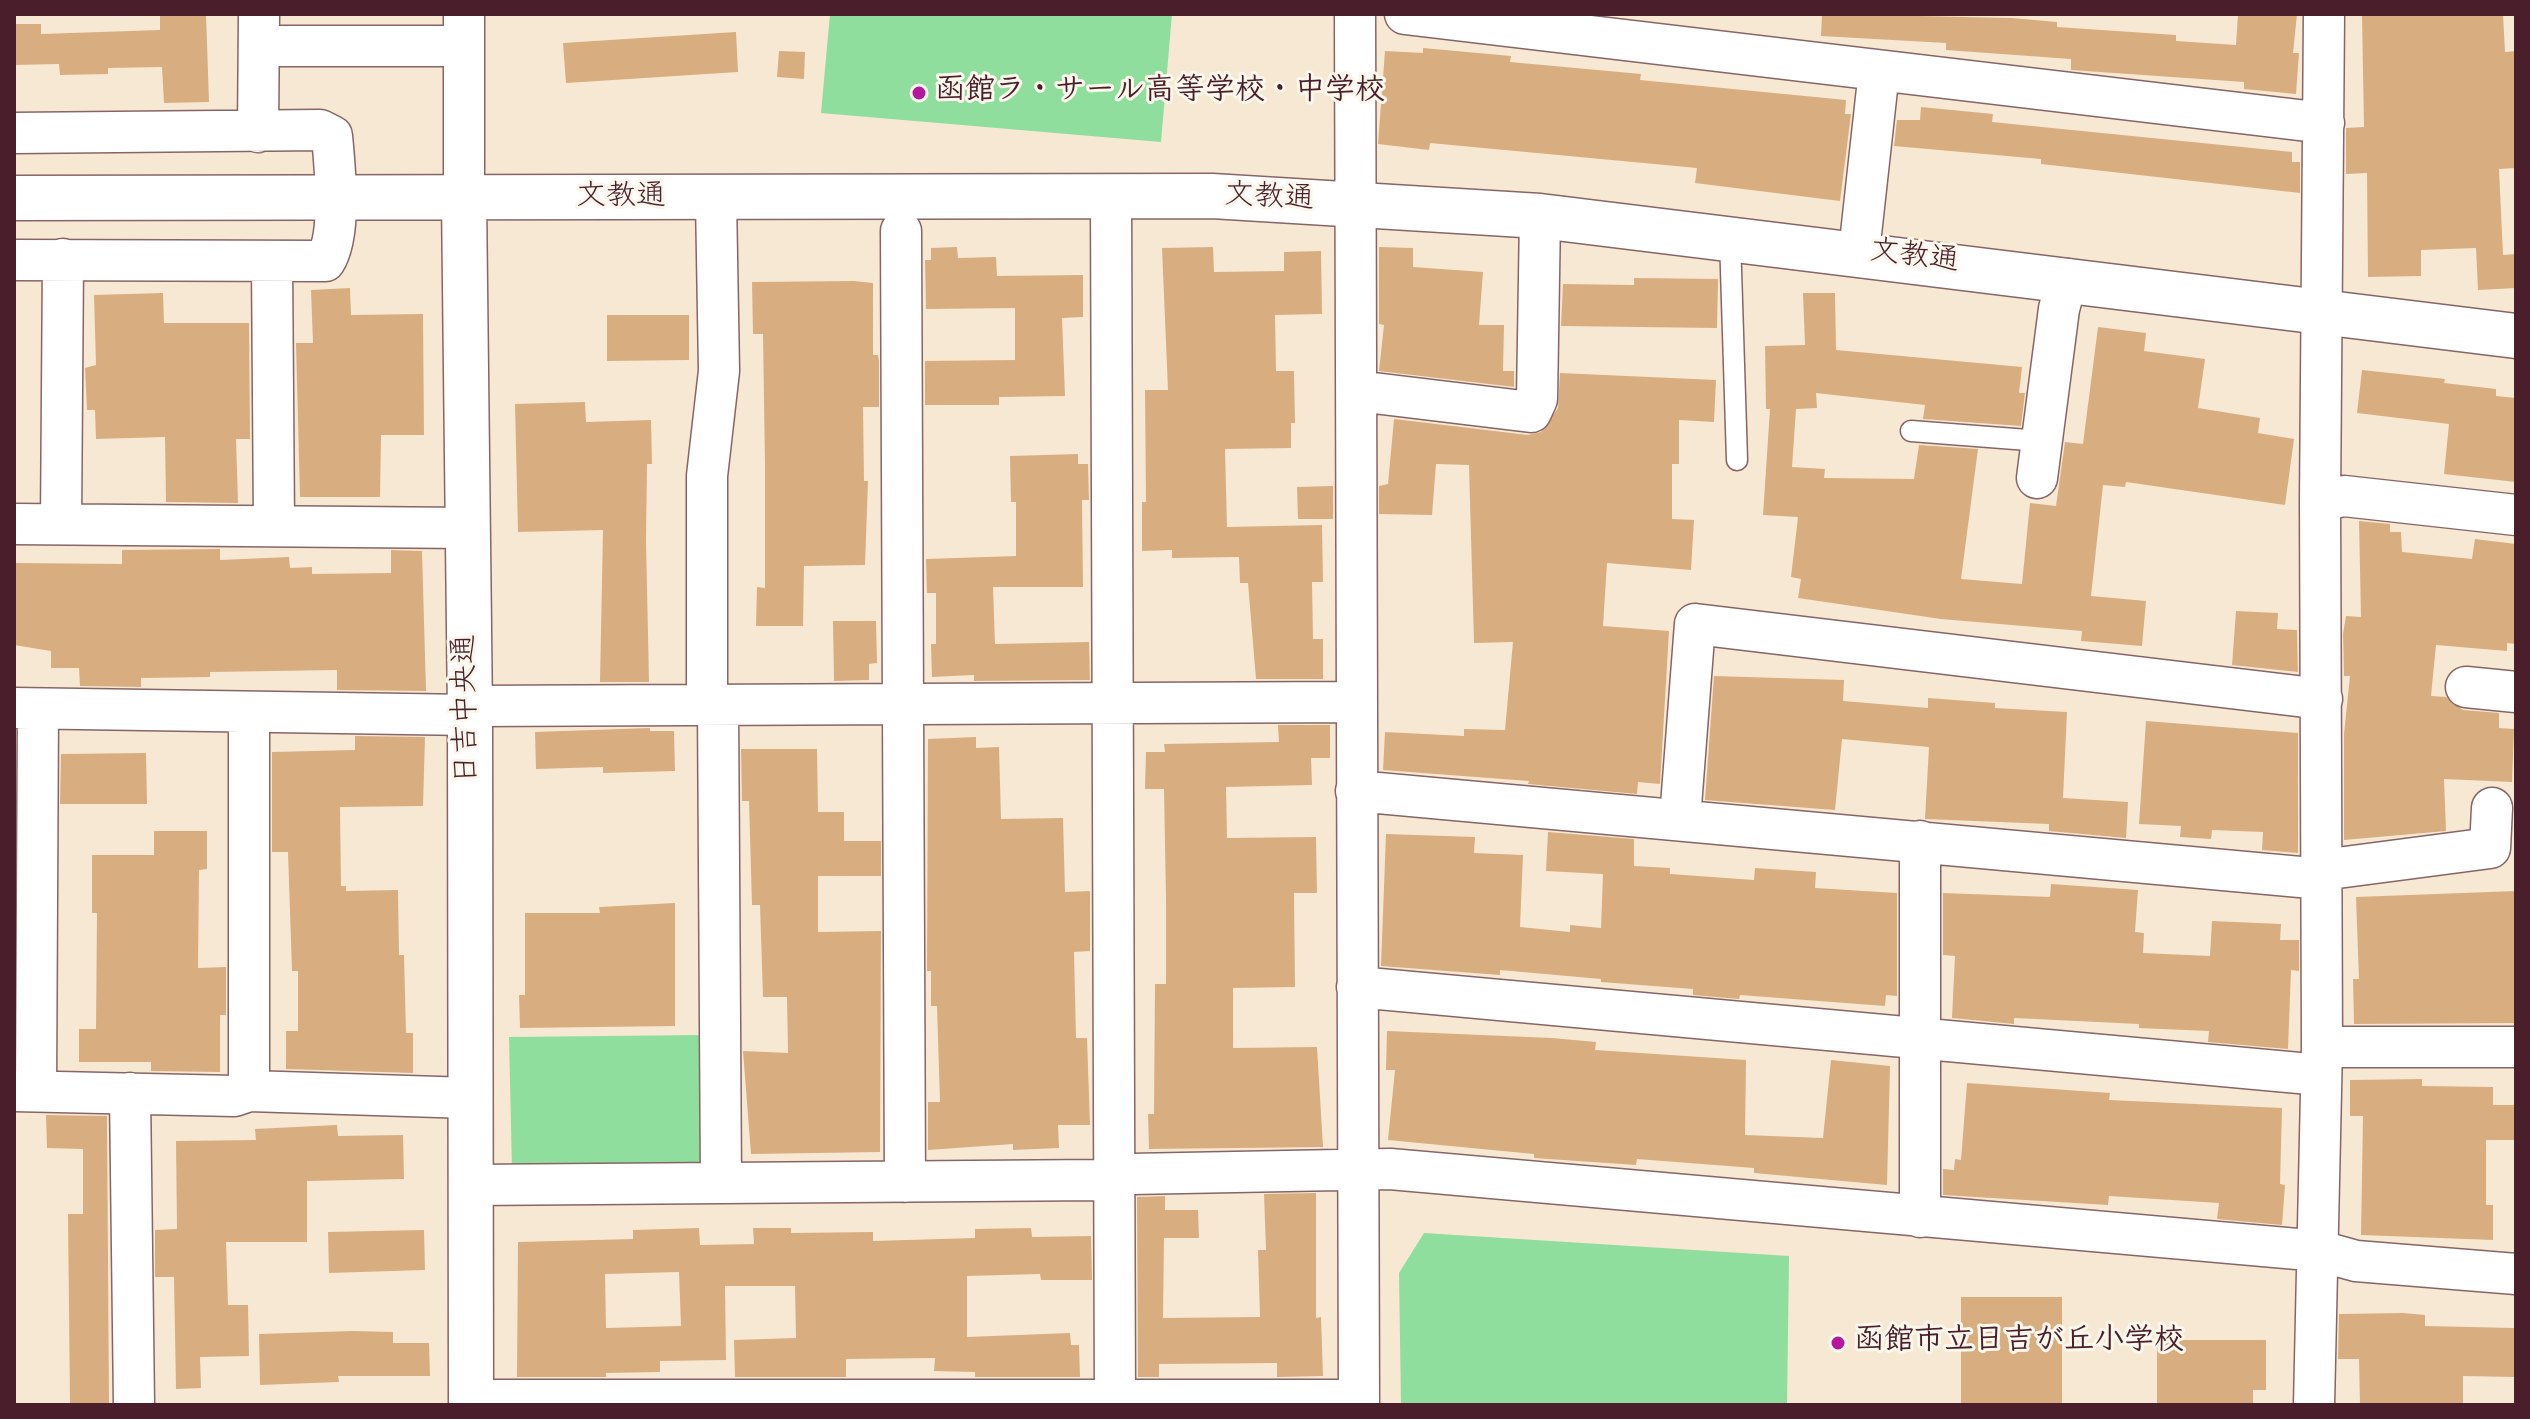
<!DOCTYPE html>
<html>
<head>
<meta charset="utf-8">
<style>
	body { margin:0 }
	#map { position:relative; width:2530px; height:1419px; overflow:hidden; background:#f7e8d3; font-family:"Gochi Hand",sans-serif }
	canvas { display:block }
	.frame { position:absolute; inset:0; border:16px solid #4a1f2b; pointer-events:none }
</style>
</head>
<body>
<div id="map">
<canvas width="2530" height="1419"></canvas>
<div class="frame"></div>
</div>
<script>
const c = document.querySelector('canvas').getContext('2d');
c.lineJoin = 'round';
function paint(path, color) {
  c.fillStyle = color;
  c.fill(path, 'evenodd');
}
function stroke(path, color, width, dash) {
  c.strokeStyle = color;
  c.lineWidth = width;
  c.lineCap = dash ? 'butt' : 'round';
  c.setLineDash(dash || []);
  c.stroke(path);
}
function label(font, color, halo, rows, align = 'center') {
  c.font = font + ' "Gochi Hand","Klee One",sans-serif';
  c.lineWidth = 6;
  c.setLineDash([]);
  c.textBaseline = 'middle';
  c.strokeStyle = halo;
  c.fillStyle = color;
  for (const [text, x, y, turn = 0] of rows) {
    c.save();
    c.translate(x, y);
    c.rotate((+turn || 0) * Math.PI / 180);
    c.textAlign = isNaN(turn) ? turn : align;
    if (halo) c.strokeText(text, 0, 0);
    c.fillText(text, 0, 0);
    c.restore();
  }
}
paint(new Path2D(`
	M 830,14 L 1172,14 L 1161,142 L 821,113 Z
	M 703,1035 L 704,1158 L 698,1167 L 512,1171 L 509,1037 Z
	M 1424,1233 L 1789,1256 L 1787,1405 L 1401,1405 L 1399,1273 Z`), '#8fde9d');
paint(new Path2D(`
	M 160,14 L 206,14 L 209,102 L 164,103 L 162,67 L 108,68 L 108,74 L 60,75 L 59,64 L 14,65 L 14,24 L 41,24 L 41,34 L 160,30 Z
	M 1822,14 L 2012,18 L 2057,22 L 2057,27 L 2176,35 L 2176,41 L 2236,45 L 2238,14 L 2297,14 L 2293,53 L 2299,53 L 2296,94 L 2244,89 L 2244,82 L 2071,70 L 2071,59 L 1946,50 L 1946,43 L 1821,36 Z
	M 2362,14 L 2503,14 L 2505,52 L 2516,51 L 2516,168 L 2499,169 L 2503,255 L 2516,254 L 2516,288 L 2478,290 L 2476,248 L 2421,250 L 2421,276 L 2368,277 L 2367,173 L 2346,174 L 2346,128 L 2364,127 Z
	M 736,32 L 738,72 L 566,83 L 563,43 Z
	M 1423,48 L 1511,56 L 1510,62 L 1641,74 L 1640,80 L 1846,100 L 1845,114 L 1851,114 L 1840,201 L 1695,183 L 1697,168 L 1430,143 L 1429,150 L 1378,144 L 1385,51 L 1423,53 Z
	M 779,51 L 805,52 L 804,79 L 777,77 Z
	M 1921,107 L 1993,114 L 1992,122 L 2292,152 L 2292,162 L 2300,162 L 2300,193 L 2041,164 L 2041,159 L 1894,146 L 1897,120 L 1920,120 Z
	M 957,247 L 958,258 L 996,257 L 997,276 L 1083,275 L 1083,317 L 1062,318 L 1065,396 L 999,397 L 999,405 L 925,405 L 925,361 L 1015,360 L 1015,308 L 926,309 L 925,260 L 931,260 L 931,248 Z
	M 1213,247 L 1214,272 L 1284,271 L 1284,252 L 1321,251 L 1322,314 L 1275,315 L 1276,371 L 1294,371 L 1295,423 L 1291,423 L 1291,448 L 1225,449 L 1227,527 L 1322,525 L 1323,582 L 1312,582 L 1313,639 L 1323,639 L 1323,679 L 1256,679 L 1248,583 L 1240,583 L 1239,557 L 1172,558 L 1172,550 L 1142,551 L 1142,502 L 1146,502 L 1145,390 L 1168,390 L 1162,248 Z
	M 1379,247 L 1413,248 L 1413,267 L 1483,272 L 1479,325 L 1504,325 L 1503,371 L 1514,371 L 1514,387 L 1379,371 L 1384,325 L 1379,324 Z
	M 1634,278 L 1718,279 L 1717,328 L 1561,326 L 1563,284 L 1634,285 Z
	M 854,281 L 873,283 L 873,355 L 878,355 L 879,361 L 879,407 L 863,407 L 864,481 L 868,481 L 865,565 L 804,566 L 803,626 L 756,626 L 757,587 L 765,588 L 765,465 L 763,334 L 753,334 L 752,282 Z
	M 350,288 L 351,315 L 423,314 L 424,435 L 381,435 L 380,497 L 300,497 L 296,343 L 313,343 L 311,290 Z
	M 163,293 L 164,323 L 249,323 L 250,439 L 236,439 L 238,503 L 166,502 L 165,437 L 96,439 L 95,410 L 87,410 L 85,368 L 96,365 L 94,295 Z
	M 1803,293 L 1835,293 L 1836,350 L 2022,367 L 2019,393 L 2025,393 L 2021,426 L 1923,419 L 1925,405 L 1816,393 L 1817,408 L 1796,409 L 1792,467 L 1825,469 L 1824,478 L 1914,479 L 1919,445 L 1978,449 L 1961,579 L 2022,584 L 2030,503 L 2056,506 L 2065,442 L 2083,444 L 2098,327 L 2146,333 L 2144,351 L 2205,359 L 2198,408 L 2260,418 L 2258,433 L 2294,439 L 2285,505 L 2126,482 L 2125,487 L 2103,485 L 2091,596 L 2146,601 L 2142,646 L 2081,641 L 2082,631 L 1941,619 L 1798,598 L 1801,579 L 1791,577 L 1798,517 L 1763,515 L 1770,409 L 1766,409 L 1765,346 L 1805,345 Z
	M 607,315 L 689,315 L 689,360 L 607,361 Z
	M 2362,370 L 2445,379 L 2444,383 L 2496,389 L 2496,396 L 2516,398 L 2516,482 L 2444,474 L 2449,424 L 2357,413 Z
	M 1560,373 L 1716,380 L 1714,422 L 1679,420 L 1679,464 L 1672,464 L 1672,519 L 1694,520 L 1691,570 L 1607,563 L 1603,626 L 1669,631 L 1660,784 L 1638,782 L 1637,794 L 1528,784 L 1529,781 L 1383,770 L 1385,732 L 1464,736 L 1464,729 L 1505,730 L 1513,642 L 1474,643 L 1469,465 L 1436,464 L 1432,515 L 1379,514 L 1379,486 L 1388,484 L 1394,419 L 1528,435 L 1541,432 L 1558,408 Z
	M 585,402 L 586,422 L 651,420 L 652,464 L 647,464 L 646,540 L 649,682 L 600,682 L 603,530 L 518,532 L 515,404 Z
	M 1078,454 L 1078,464 L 1088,464 L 1089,500 L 1082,500 L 1083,587 L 993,587 L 995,644 L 1089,642 L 1090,680 L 974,681 L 974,675 L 932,677 L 931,644 L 936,644 L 936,593 L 927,593 L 926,559 L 1016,556 L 1016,502 L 1011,502 L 1010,456 Z
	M 1333,486 L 1333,519 L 1298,519 L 1297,487 Z
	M 2359,521 L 2390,524 L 2390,532 L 2401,532 L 2402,552 L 2472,559 L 2475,539 L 2516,544 L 2516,644 L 2507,643 L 2507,651 L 2436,645 L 2431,696 L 2446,697 L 2463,710 L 2499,713 L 2499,728 L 2514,729 L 2512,782 L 2444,779 L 2446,831 L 2344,840 L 2344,734 L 2350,676 L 2344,676 L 2343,634 L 2346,616 L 2361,617 Z
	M 220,549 L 220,560 L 289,557 L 290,568 L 312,567 L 312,574 L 391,573 L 391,550 L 422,551 L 426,691 L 337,690 L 337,670 L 210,672 L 210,677 L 141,678 L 141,687 L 80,686 L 79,668 L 51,668 L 51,651 L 14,645 L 14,563 L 122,564 L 122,550 Z
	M 2236,611 L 2278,613 L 2277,629 L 2297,630 L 2298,672 L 2232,665 Z
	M 833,621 L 876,621 L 877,663 L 869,664 L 869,680 L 834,681 Z
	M 1714,676 L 1844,680 L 1843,701 L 1928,708 L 1928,698 L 1995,703 L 1995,708 L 2067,712 L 2063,798 L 2128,802 L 2126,838 L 2049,831 L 2049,824 L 1925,819 L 1929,747 L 1842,739 L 1835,810 L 1705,800 Z
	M 2146,721 L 2298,733 L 2298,853 L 2262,850 L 2263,832 L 2212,830 L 2211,839 L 2180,837 L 2181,826 L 2139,824 Z
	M 1278,725 L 1330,725 L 1330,758 L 1311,758 L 1312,785 L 1226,787 L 1227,838 L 1316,837 L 1317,893 L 1294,893 L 1295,987 L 1233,988 L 1233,1048 L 1317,1047 L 1323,1147 L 1149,1149 L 1148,1114 L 1154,1114 L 1155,984 L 1166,984 L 1166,899 L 1164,789 L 1145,789 L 1146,752 L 1165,752 L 1164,744 L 1279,742 Z
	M 650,728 L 650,731 L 674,731 L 675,771 L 603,773 L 603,767 L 536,769 L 535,732 Z
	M 355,736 L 425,737 L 423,806 L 340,807 L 341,886 L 346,886 L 346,891 L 398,890 L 399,955 L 404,955 L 406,1033 L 413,1033 L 413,1073 L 286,1069 L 286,1031 L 298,1031 L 298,971 L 292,971 L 288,852 L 272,852 L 272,752 L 355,750 Z
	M 976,737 L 976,748 L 999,747 L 1001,819 L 1063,818 L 1065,892 L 1090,891 L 1090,951 L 1074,952 L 1076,1038 L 1087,1038 L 1090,1125 L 1058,1125 L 1059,1148 L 1013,1150 L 1013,1144 L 928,1150 L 928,1102 L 940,1102 L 937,1006 L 931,1006 L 931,971 L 927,971 L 928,739 Z
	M 741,749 L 817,749 L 818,812 L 844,812 L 844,841 L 881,841 L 881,876 L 818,876 L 818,932 L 881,931 L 880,1152 L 751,1154 L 743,1051 L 788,1053 L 787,997 L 763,997 L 760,905 L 752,905 L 749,801 L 742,801 Z
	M 146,753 L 147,804 L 60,804 L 61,754 Z
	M 154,831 L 207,831 L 207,869 L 199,870 L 198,968 L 226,967 L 226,1015 L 220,1015 L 220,1072 L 151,1071 L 151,1062 L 79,1062 L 79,1029 L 96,1029 L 97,913 L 92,913 L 92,855 L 154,855 Z
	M 1548,832 L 1634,839 L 1634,866 L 1670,868 L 1670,874 L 1754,880 L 1755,868 L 1816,872 L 1815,888 L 1897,893 L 1897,996 L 1886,995 L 1885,1006 L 1740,995 L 1739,999 L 1693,995 L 1693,989 L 1601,982 L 1601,979 L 1500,970 L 1500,975 L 1381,966 L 1386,834 L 1475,837 L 1474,853 L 1523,855 L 1520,927 L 1570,932 L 1570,925 L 1601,928 L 1603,874 L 1546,871 Z
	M 2051,884 L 2138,890 L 2135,932 L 2144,933 L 2143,953 L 2210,956 L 2212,921 L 2281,924 L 2280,940 L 2299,940 L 2299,971 L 2291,970 L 2288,1049 L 2208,1042 L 2209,1031 L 2139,1028 L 2139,1024 L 2014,1018 L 2014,1024 L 1952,1018 L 1955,956 L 1943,955 L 1943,893 L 2050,897 Z
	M 2516,891 L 2516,1023 L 2354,1024 L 2353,979 L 2359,979 L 2356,897 Z
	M 675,903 L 675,1026 L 520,1028 L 519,995 L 525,995 L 525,913 L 600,913 L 599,907 Z
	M 1387,1031 L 1552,1038 L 1596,1042 L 1595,1050 L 1746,1060 L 1745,1135 L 1823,1138 L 1831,1060 L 1890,1066 L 1887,1185 L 1754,1173 L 1754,1168 L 1637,1159 L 1636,1165 L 1534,1158 L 1534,1154 L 1388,1140 L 1395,1070 L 1386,1070 Z
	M 2422,1079 L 2422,1086 L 2493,1087 L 2493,1105 L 2514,1105 L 2515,1140 L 2486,1140 L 2486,1205 L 2493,1205 L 2493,1240 L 2361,1235 L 2363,1116 L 2350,1116 L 2350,1080 Z
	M 1967,1083 L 2110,1093 L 2109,1100 L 2282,1108 L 2280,1184 L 2285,1185 L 2282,1225 L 2217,1219 L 2219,1203 L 2109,1196 L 2108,1205 L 1943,1195 L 1943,1169 L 1954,1170 L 1955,1159 L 1961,1160 Z
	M 46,1115 L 107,1116 L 109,1405 L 70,1405 L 68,1214 L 83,1214 L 83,1149 L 47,1148 Z
	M 337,1125 L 338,1136 L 403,1135 L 404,1179 L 307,1181 L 307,1242 L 226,1242 L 228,1305 L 248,1305 L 249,1356 L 200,1357 L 201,1388 L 176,1389 L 174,1277 L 155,1277 L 155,1230 L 177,1229 L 176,1141 L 256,1140 L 255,1129 Z
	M 1316,1193 L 1316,1318 L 1321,1317 L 1323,1376 L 1277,1377 L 1277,1363 L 1159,1364 L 1159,1377 L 1138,1377 L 1137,1197 L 1165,1196 L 1165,1210 L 1198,1210 L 1199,1238 L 1164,1238 L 1163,1318 L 1260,1317 L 1258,1250 L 1266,1250 L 1264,1194 Z
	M 699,1228 L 700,1245 L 754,1244 L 753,1228 L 791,1228 L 791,1233 L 873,1232 L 873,1241 L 975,1238 L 975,1229 L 1031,1228 L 1032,1237 L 1091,1236 L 1092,1280 L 1041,1280 L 1040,1274 L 967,1276 L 967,1337 L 1070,1333 L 1071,1345 L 1079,1345 L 1080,1377 L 975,1377 L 975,1372 L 934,1371 L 935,1358 L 846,1359 L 846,1377 L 735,1377 L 734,1340 L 796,1338 L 795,1286 L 725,1286 L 726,1360 L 660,1361 L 660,1372 L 606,1373 L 606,1377 L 517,1377 L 518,1242 L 633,1239 L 633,1230 ZM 679,1272 L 681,1326 L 606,1328 L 605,1274 Z
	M 424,1230 L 425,1270 L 329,1273 L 328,1232 Z
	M 1961,1297 L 2062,1297 L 2062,1405 L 1961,1405 Z
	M 2403,1313 L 2425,1315 L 2425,1326 L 2514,1328 L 2514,1377 L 2463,1376 L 2463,1405 L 2360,1405 L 2359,1359 L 2338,1359 L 2339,1314 Z
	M 353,1331 L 393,1332 L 393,1343 L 429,1343 L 430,1376 L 338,1376 L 339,1382 L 260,1385 L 259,1334 Z
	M 2157,1340 L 2266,1340 L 2266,1390 L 2253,1390 L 2253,1405 L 2157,1405 Z`), '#d8ae80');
const lane = new Path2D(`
	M 1730,238 L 1737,460
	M 1911,431 L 2041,441`);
const street = new Path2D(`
	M 1355,14 L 1359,1405
	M 1405,14 L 2324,123
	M 259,46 L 464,46
	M 258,132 L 259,14
	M 14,133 L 320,130 L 332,136 C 335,168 342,235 325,261 L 14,260
	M 1111,196 L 1115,1400
	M 464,199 L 464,14
	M 901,231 L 905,1182
	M 1859,252 L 1879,71
	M 272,263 L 274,525
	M 1357,391 L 1531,412 L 1537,399 L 1540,216
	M 2037,478 L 2059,309 L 2067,279
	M 2320,501 L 2344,496 L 2516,515
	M 14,524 L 467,528
	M 61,524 L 63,259
	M 2466,687 L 2516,692
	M 470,706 L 1357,702
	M 707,706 L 707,476 L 719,371 L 716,199
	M 718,706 L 721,1183
	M 14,708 L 470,715
	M 1356,791 L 2322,879
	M 1680,819 L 1695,624 L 2322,699
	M 2322,870 L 2490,848 L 2492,808
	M 1357,987 L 2321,1075
	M 2322,1047 L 2516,1047
	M 14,1091 L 234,1096 L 249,1091 L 470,1098
	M 36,1091 L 38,709
	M 249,1091 L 249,712
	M 130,1093 L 134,1405
	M 471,1185 L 1099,1180 L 1131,1174 L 1390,1169 L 2320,1251 L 2356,1261 L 2516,1274
	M 1920,1217 L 1920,841
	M 471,1400 L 1359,1400
	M 2314,1405 L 2322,1047 L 2320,501 L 2324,14`);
const secondary = new Path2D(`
	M 14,198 L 1212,196 L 1540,216 L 2516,336
	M 464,199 L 470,715 L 471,1405`);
stroke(lane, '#876566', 23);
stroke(street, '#876566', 43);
stroke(secondary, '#876566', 47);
stroke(lane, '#fff', 20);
stroke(street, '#fff', 40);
stroke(secondary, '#fff', 44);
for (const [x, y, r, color] of [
	[919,93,8,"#b5179e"],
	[1838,1343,8,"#b5179e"]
]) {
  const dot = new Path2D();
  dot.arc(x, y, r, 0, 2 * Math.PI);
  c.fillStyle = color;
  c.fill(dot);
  stroke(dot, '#fbf7ec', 3);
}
label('bold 30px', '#4a1f2b', '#fbf7ec', [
	["函館ラ・サール高等学校・中学校",935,93],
	["函館市立日吉が丘小学校",1854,1343]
], 'left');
label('30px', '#4a1f2b', '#fbf7ec', [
	["文教通",621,199],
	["文教通",1269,200,3],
	["文教通",1914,259,7],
	["日吉中央通",469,709,-91]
]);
</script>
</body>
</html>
